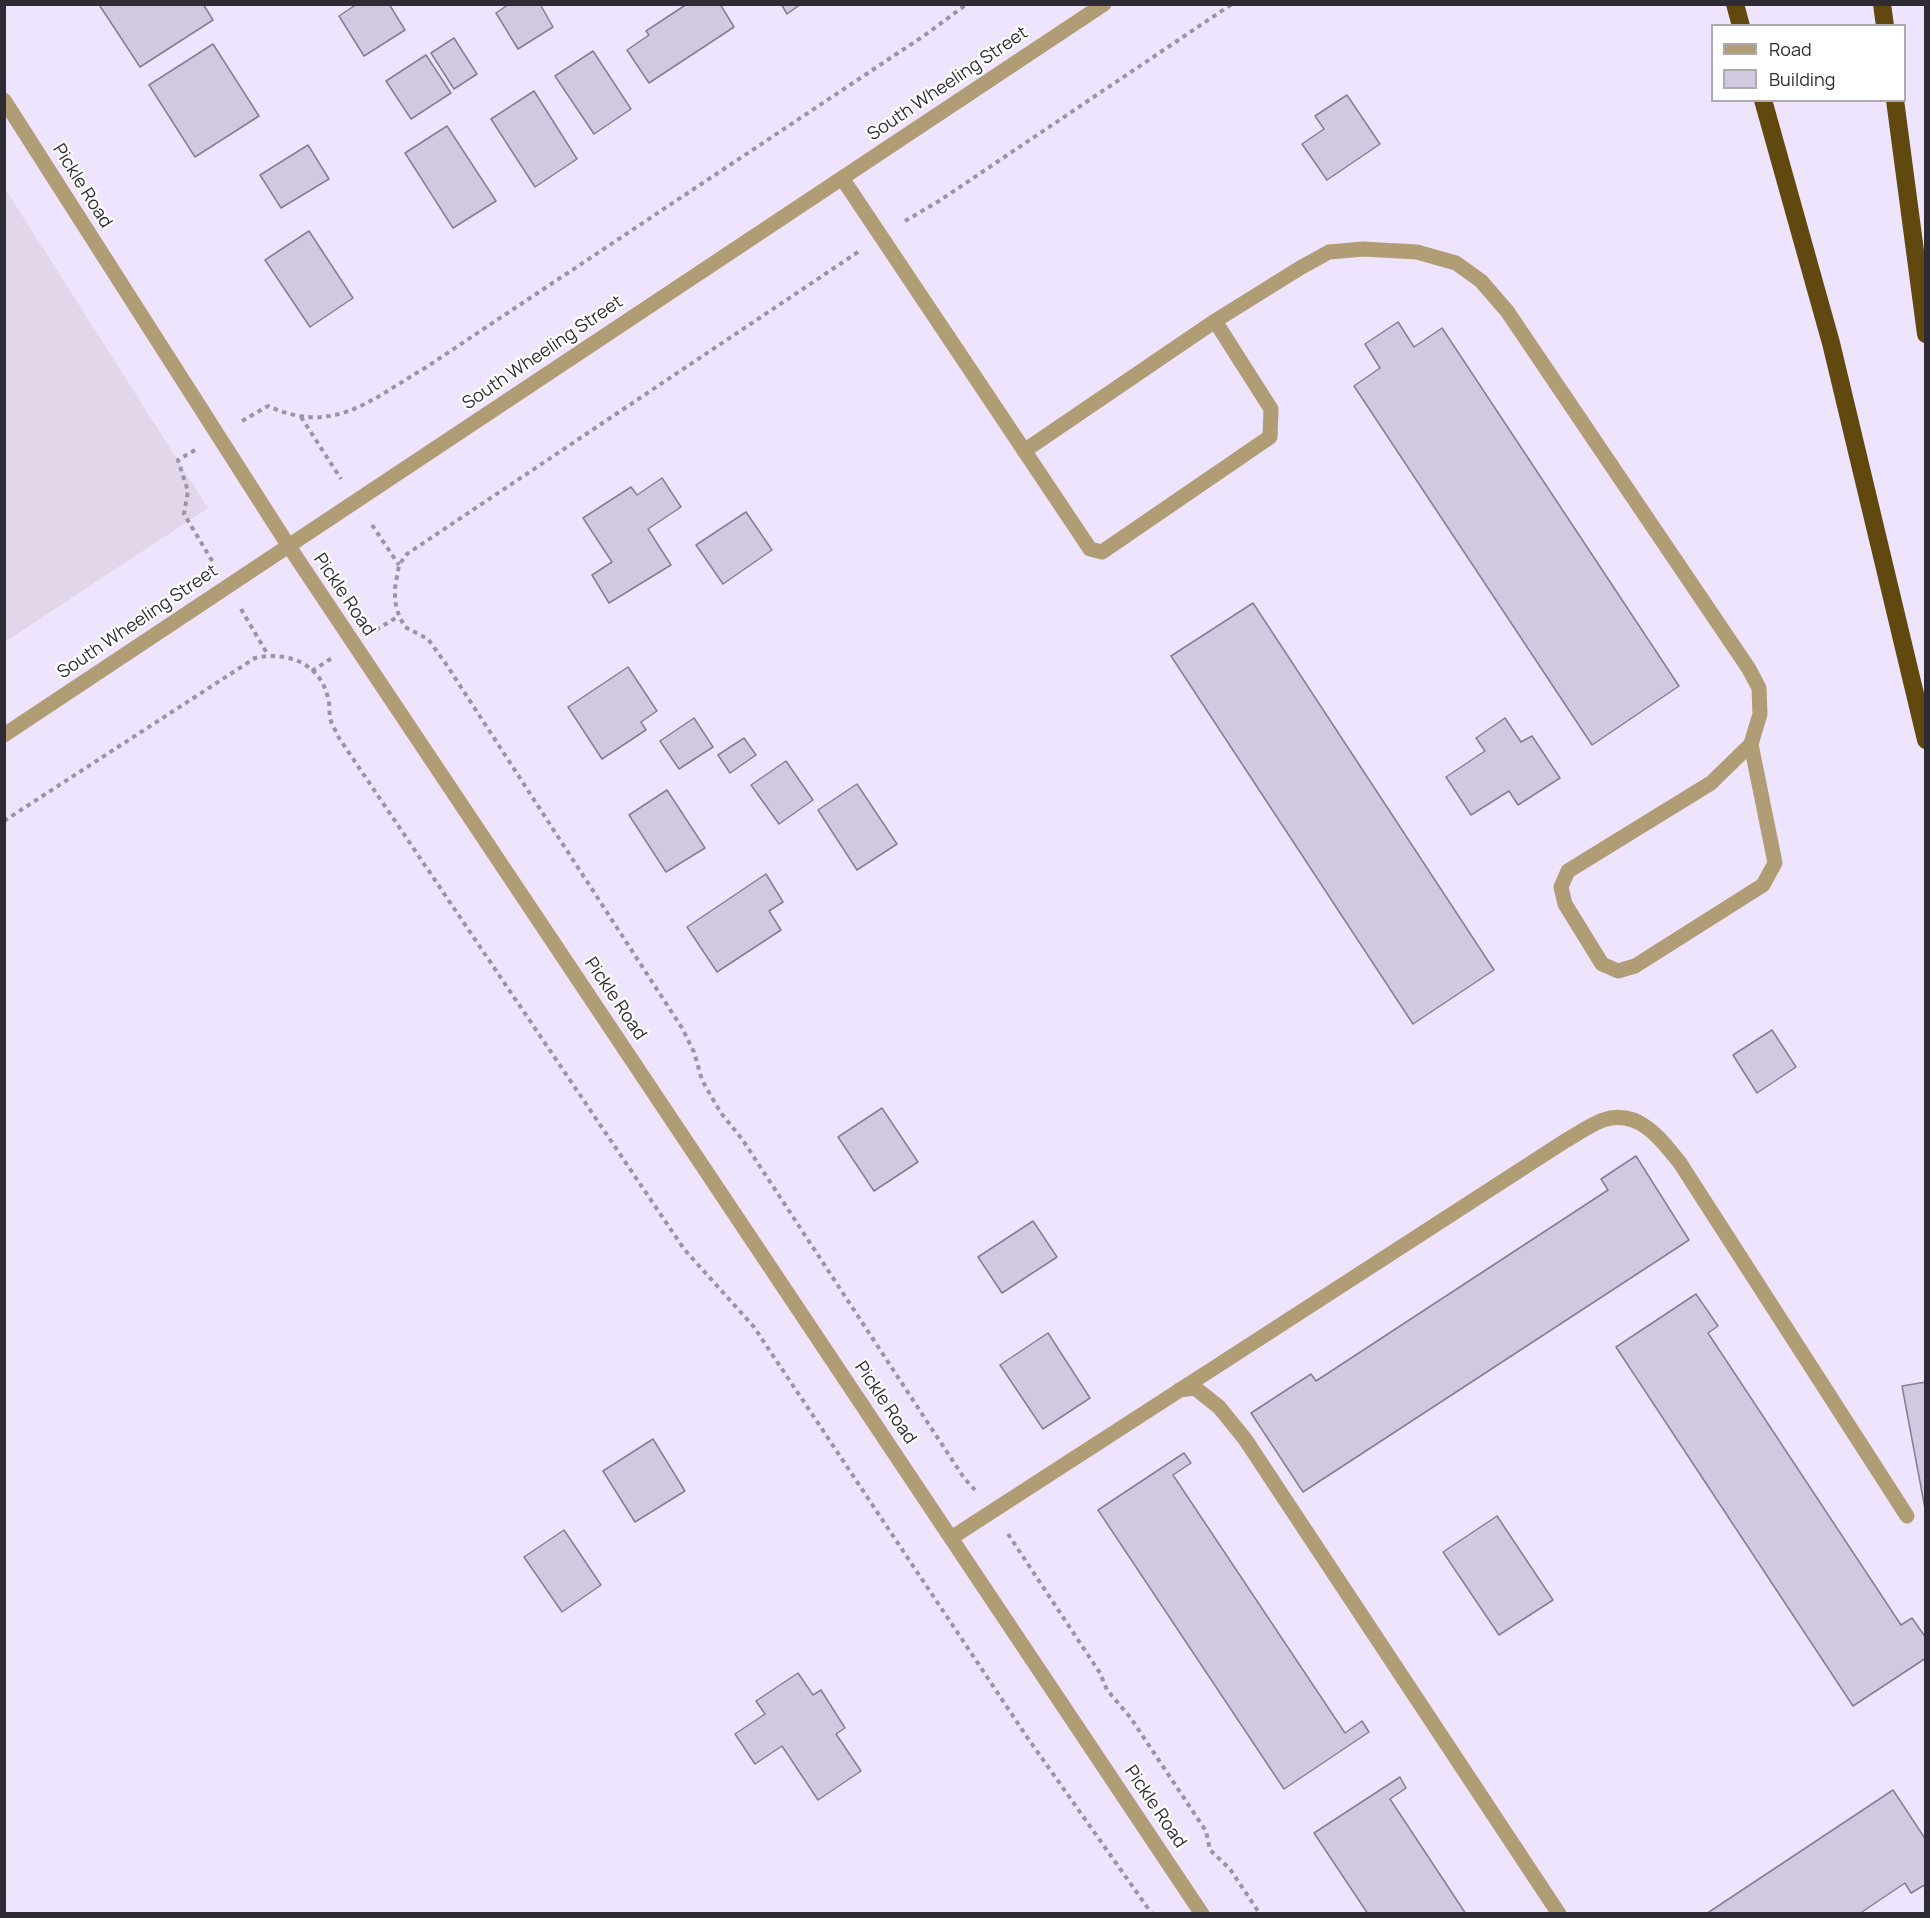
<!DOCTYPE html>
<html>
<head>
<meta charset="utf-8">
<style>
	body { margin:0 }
	#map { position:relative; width:1930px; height:1918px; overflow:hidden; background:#eee4fd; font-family:Manrope,sans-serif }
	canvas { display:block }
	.frame { position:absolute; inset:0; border:6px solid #2f2b34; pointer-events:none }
	.legend { position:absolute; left:1711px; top:24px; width:195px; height:78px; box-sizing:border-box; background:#fff; border:2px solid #acaaae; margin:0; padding:8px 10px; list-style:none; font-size:18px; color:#2f2b34 }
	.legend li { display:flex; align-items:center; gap:12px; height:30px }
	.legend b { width:30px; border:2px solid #acaaae }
</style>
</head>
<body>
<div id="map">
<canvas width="1930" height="1918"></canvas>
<div class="frame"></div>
<ul class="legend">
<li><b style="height:8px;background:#b19d75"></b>Road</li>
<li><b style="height:16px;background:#d2c9e1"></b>Building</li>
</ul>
</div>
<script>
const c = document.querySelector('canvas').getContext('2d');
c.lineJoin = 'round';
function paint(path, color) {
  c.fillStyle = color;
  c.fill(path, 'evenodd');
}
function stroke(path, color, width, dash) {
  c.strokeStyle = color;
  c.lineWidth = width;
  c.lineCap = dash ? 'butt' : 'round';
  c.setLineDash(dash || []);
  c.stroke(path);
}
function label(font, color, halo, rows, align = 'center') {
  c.font = font + ' Manrope,sans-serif';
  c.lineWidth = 4.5;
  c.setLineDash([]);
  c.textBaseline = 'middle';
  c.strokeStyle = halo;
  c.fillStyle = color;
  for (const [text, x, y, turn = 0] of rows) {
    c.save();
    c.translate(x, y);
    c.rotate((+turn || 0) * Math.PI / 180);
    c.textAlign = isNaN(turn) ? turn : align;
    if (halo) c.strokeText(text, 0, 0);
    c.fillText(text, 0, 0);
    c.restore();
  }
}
paint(new Path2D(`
	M 4,187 L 208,508 L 5,642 L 4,642 Z`), '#e2d6eb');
const building = new Path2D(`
	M 102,4 L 203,4 L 213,20 L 140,67 L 100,6 Z
	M 357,4 L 389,4 L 405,30 L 364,56 L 339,16 Z
	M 509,4 L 540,4 L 553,27 L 518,49 L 496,13 Z
	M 687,4 L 720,4 L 734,27 L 649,83 L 627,50 L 649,35 L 646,31 Z
	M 781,4 L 801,4 L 787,14 Z
	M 454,38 L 477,74 L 454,89 L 431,53 Z
	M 213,44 L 259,116 L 195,157 L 149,85 Z
	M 593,51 L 631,109 L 594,134 L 555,76 Z
	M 426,55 L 451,93 L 411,119 L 386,81 Z
	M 534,91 L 577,159 L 535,187 L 491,119 Z
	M 1347,95 L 1380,144 L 1327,180 L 1302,144 L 1324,129 L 1315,116 Z
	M 447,126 L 496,201 L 453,228 L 405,153 Z
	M 308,145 L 329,179 L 281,208 L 260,175 Z
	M 309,231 L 353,298 L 310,327 L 265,260 Z
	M 1398,322 L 1414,347 L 1442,328 L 1679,686 L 1592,745 L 1354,386 L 1380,368 L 1365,344 Z
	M 662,478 L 681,507 L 648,529 L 671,565 L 609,603 L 592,575 L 612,562 L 583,518 L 631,487 L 637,495 Z
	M 746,512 L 772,550 L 723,584 L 696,545 Z
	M 1253,603 L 1494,970 L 1413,1024 L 1171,656 Z
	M 628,667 L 657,711 L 641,722 L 646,730 L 602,759 L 568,707 Z
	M 694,718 L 713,747 L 679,769 L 660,741 Z
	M 1505,718 L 1521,742 L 1532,736 L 1560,778 L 1518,805 L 1509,791 L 1471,815 L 1446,777 L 1485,751 L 1476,738 Z
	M 744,738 L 756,755 L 730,773 L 718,755 Z
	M 786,761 L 813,800 L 779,824 L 751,785 Z
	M 857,784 L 897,844 L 857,870 L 818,810 Z
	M 667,790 L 705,848 L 666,872 L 629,815 Z
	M 766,874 L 783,902 L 769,911 L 781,930 L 717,972 L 687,927 Z
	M 1772,1030 L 1796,1067 L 1757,1093 L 1733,1055 Z
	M 882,1108 L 918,1162 L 874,1191 L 838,1137 Z
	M 1636,1156 L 1689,1240 L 1303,1492 L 1251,1413 L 1311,1374 L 1316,1381 L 1608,1190 L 1601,1179 Z
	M 1033,1221 L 1057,1257 L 1002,1293 L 978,1257 Z
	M 1696,1294 L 1718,1326 L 1708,1333 L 1901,1625 L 1912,1618 L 1926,1638 L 1926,1658 L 1853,1706 L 1616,1347 Z
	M 1048,1333 L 1090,1398 L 1043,1429 L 1000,1365 Z
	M 1926,1382 L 1926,1514 L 1902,1386 Z
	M 653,1439 L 685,1491 L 635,1522 L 603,1471 Z
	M 1184,1453 L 1191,1463 L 1173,1475 L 1345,1733 L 1362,1721 L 1369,1732 L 1284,1789 L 1098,1510 Z
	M 1497,1516 L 1553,1600 L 1499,1635 L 1443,1552 Z
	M 564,1530 L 601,1585 L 562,1612 L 524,1557 Z
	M 798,1673 L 813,1695 L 821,1690 L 845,1728 L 836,1734 L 861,1771 L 818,1800 L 782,1746 L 755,1764 L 735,1734 L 765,1714 L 756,1701 Z
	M 1400,1777 L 1406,1788 L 1390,1799 L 1466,1914 L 1368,1914 L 1314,1833 Z
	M 1893,1790 L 1926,1840 L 1926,1884 L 1911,1893 L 1905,1883 L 1859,1914 L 1706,1914 Z`);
paint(building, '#d2c9e1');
stroke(building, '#867d93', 1.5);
stroke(new Path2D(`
	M 905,221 L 939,201 L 1232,4
	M 858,252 L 407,554 L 399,565 L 395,588 L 395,601 L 399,616 L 405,627 L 428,639 L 446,664 L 682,1028 L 694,1052 L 702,1080 L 711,1096 L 721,1113 L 742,1139 L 964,1478 L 975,1490
	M 301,417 L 341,479
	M 242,421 L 268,406 C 334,436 370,400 425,368 L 925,35 L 967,4
	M 195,450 L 178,460 L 188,491 L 184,514 L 214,564
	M 372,525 L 399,565
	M 241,609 L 268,655
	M 376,630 L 399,616
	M 312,671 L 332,658
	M 4,821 L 255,658 C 287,651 320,663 328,698 C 330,704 329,711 330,717 C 331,724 336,731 339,738 L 684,1249 L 754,1327 L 1027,1737 L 1152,1914
	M 1008,1534 L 1100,1673 L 1107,1690 L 1130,1717 L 1206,1831 L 1210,1850 L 1230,1869 L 1260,1914`), '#9b94a6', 4, [4.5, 4.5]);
stroke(new Path2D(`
	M 4,100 L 288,545 L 1202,1914
	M 842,178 L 1090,549 L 1102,552 L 1270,437 L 1271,409 L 1215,321 L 1024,451
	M 1215,321 L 1300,268 L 1329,252 L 1363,249 L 1417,252 L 1456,263 L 1481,281 L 1507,311 L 1749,669 L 1759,688 L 1760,714 L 1751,744 L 1711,783 L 1568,871 L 1561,887 L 1565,904 L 1602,964 L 1618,971 L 1635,966 L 1763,885 L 1775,863 L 1751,744
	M 4,735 L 1104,4
	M 1179,1390 L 1195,1388 L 1219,1407 L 1245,1439 L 1559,1914
	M 951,1538 L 1565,1141 C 1577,1134 1590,1125 1603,1120 C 1638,1108 1661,1139 1680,1163 L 1907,1516`), '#b19d75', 15);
stroke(new Path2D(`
	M 1735,4 L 1741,26
	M 1882,4 L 1885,26
	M 1763,100 L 1831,343 L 1926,740
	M 1895,100 L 1926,334`), '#61480e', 18);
label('18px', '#2f2b34', '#fff', [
	["South Wheeling Street",948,84,-34],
	["Pickle Road",82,186,58],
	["South Wheeling Street",543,353,-34],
	["Pickle Road",344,595,56],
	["South Wheeling Street",138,622,-34],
	["Pickle Road",615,999,56],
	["Pickle Road",885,1403,56],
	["Pickle Road",1155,1807,56]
]);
</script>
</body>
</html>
